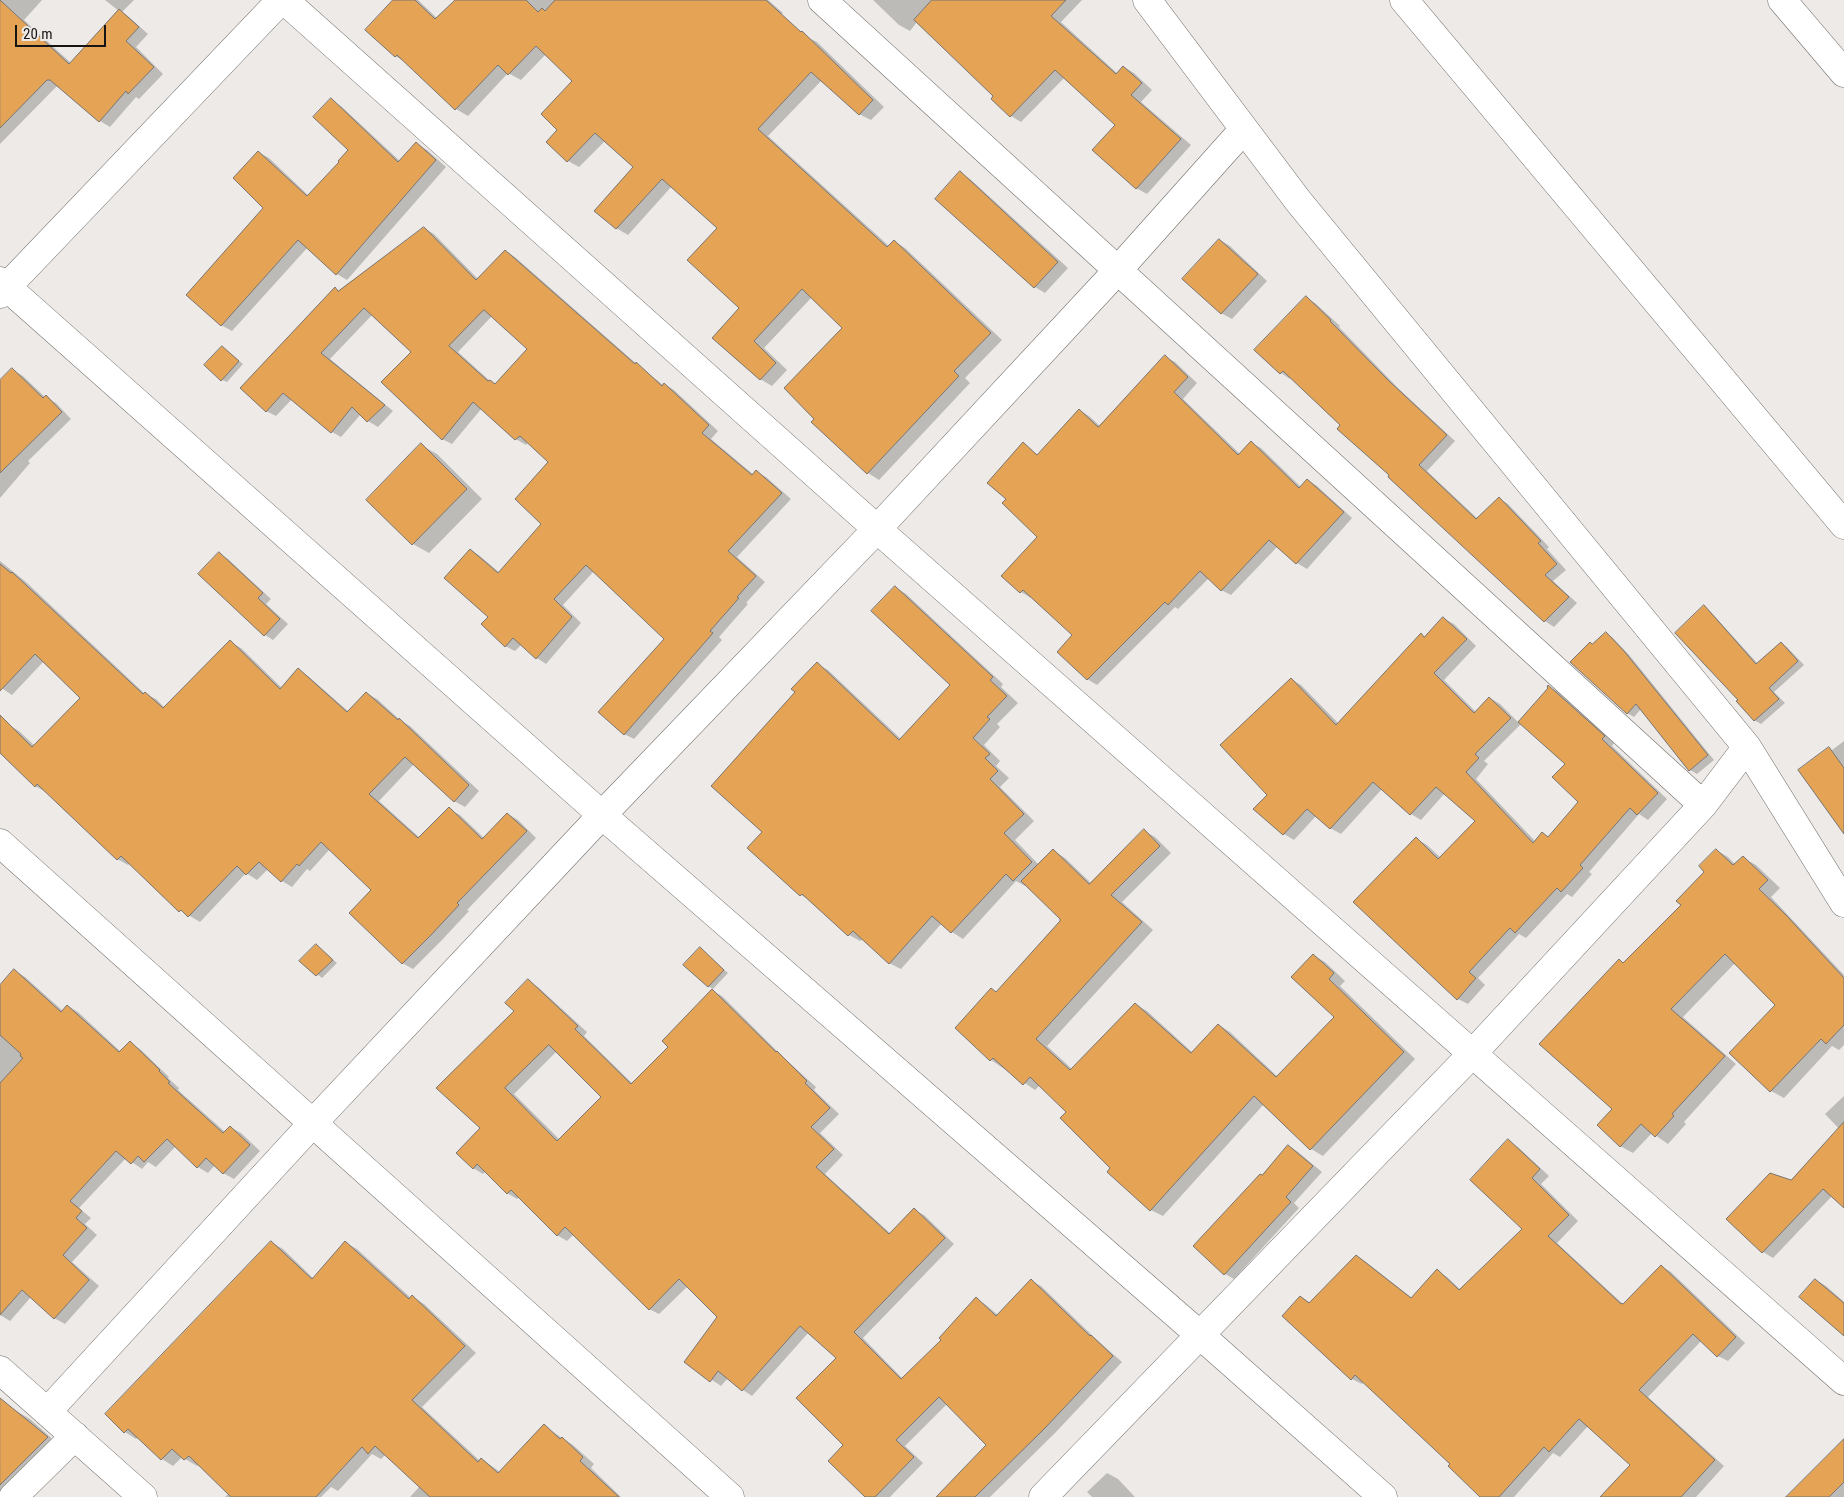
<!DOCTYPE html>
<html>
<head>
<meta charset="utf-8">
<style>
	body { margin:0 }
	#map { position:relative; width:1844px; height:1497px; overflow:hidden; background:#edeae7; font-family:"Roboto Condensed",sans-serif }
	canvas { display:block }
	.scale { position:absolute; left:15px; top:25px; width:91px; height:22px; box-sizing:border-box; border:2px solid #161514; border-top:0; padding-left:6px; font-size:15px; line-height:18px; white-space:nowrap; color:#161514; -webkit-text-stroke:4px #edeae7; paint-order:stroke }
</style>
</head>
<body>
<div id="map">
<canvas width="1844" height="1497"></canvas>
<div class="scale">20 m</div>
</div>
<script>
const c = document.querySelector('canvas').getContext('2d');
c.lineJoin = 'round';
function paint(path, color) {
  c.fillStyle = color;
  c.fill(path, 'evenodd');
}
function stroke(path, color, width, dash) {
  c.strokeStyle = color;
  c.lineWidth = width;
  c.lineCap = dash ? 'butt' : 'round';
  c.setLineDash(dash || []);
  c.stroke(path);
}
paint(new Path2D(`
	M 0,0 L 42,0 L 24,20 L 71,63 L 119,11 L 105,0 L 134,0 L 122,12 L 129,17 L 148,34 L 136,47 L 163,74 L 139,99 L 136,97 L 110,127 L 100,121 L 58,85 L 0,144 Z
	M 395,0 L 418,0 L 438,19 L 457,0 L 768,0 L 783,13 L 716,93 L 805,36 L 817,42 L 884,107 L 871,120 L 859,114 L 822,80 L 768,136 L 889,246 L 894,241 L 905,248 L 1002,340 L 965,378 L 970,383 L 879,480 L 868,473 L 816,419 L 843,328 L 812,297 L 764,348 L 787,370 L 772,386 L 760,379 L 719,228 L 672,186 L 628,235 L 616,228 L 635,167 L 605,141 L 579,167 L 568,161 L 574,81 L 546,54 L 521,80 L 508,73 L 468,116 L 456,109 L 407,63 L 395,56 Z
	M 873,0 L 1082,0 L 1061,22 L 1118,74 L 1124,67 L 1134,73 L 1152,90 L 1141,102 L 1191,145 L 1147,194 L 1136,188 L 1116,125 L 1065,77 L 1021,122 L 1011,116 L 994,96 L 917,22 L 910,31 L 899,25 Z
	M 331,100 L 341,106 L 401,162 L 416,144 L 427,150 L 446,167 L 347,280 L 337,274 L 308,247 L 232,331 L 221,325 L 265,208 L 258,152 L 269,158 L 309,196 L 341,162 L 350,150 Z
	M 960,173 L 970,179 L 1068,268 L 1045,293 L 1035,287 Z
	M 424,228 L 434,234 L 479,280 L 506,251 L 515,257 L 639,366 L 663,385 L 664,384 L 674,390 L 718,431 L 711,439 L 754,475 L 757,472 L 766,477 L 791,499 L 737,557 L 765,582 L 746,603 L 748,604 L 719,637 L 722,640 L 634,739 L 624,734 L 665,639 L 594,571 L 563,605 L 581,623 L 546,664 L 537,658 L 522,644 L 515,651 L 505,646 L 490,617 L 471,550 L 480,556 L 500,573 L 543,523 L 550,462 L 528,442 L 526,445 L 516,439 L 482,408 L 452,444 L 442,439 L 413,351 L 373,314 L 330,359 L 393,411 L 378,427 L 368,421 L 361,414 L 341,437 L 332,432 L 292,399 L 276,416 L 266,411 L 335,289 L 339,292 ZM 492,316 L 528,349 L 496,384 L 490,381 L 458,352 Z
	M 1220,240 L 1230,246 L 1267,281 L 1232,319 L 1221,313 Z
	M 1306,298 L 1315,303 L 1340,326 L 1339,327 L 1398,388 L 1455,441 L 1427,471 L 1478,519 L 1499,498 L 1508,504 L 1549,547 L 1547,549 L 1566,570 L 1553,581 L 1577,603 L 1554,627 L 1545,621 L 1474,554 L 1291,378 L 1290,379 L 1281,373 L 1256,350 Z
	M 226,350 L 243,364 L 227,382 L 222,380 Z
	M 1165,357 L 1175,362 L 1197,383 L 1183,399 L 1240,454 L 1252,443 L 1261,448 L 1301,487 L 1308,480 L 1317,486 L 1352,518 L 1307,569 L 1297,563 L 1278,546 L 1231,595 L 1221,590 L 1209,578 L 1178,609 L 1175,607 L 1097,685 L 1087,679 L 1074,635 L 1032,596 L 1031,598 L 1021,592 L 1003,576 L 1039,537 L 1007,499 L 1023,444 L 1038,455 L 1079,410 L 1089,416 L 1100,426 Z
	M 13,370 L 23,376 L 45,397 L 56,403 L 71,419 L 28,461 L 30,463 L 0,498 L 0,382 Z
	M 421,445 L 437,454 L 482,499 L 429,553 L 413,544 L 368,500 Z
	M 219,554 L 228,559 L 271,599 L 266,604 L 288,624 L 273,640 L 265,635 Z
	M 0,561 L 26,582 L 145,694 L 156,699 L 165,708 L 230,642 L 241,648 L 282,688 L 298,670 L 308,676 L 349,712 L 366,693 L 377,699 L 400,720 L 410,726 L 479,791 L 465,807 L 454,801 L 414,764 L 379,801 L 420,838 L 449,809 L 460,815 L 484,838 L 508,814 L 518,820 L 536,838 L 467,910 L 469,911 L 442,940 L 413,969 L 402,963 L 373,890 L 330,849 L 310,871 L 307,869 L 292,887 L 282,881 L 268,869 L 257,880 L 246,873 L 200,922 L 180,910 L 130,863 L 128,865 L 117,859 L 46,792 L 35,786 L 0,751 L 0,735 L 9,725 L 19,731 L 35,746 L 82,698 L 44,661 L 12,695 L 0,687 Z
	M 895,587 L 906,594 L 1003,684 L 1001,687 L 1018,703 L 997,724 L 1000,727 L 984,745 L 1000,761 L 996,766 L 1009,778 L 1000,787 L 1034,821 L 1015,840 L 1039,865 L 1054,851 L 1065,858 L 1091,883 L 1144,831 L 1155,837 L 1171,853 L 1122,902 L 1153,930 L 1047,1046 L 1072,1069 L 1135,1004 L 1147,1011 L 1193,1053 L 1219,1025 L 1230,1032 L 1278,1077 L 1336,1017 L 1313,955 L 1325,962 L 1345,981 L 1340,986 L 1415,1059 L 1323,1156 L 1311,1149 L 1264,1104 L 1163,1216 L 1151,1210 L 1112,1168 L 1068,1112 L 1040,1085 L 1035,1090 L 991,1060 L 997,993 L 1062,922 L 1062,918 L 1027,885 L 1025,886 L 1016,881 L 963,939 L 952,932 L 942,923 L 901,969 L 889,963 L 863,939 L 860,941 L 849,935 L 813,902 L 801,895 L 764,832 L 796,692 L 817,664 L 828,670 L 901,739 L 952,685 Z
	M 1704,607 L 1710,611 L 1758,664 L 1781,643 L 1787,647 L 1804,665 L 1774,692 L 1785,703 L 1761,724 L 1754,720 L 1739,700 Z
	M 1444,619 L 1454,624 L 1476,646 L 1444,680 L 1476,712 L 1490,698 L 1500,704 L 1519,723 L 1550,688 L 1549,687 L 1559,692 L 1614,743 L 1612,746 L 1667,799 L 1648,820 L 1639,814 L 1589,872 L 1592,874 L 1572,897 L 1567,894 L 1526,938 L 1519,934 L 1478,978 L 1485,985 L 1468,1004 L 1458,999 L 1417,839 L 1427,845 L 1441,858 L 1477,821 L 1445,793 L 1421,820 L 1411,814 L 1382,789 L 1341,834 L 1330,828 L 1316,816 L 1294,840 L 1284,834 L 1255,809 L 1269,795 L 1291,679 L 1301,685 L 1339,724 L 1421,635 L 1425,637 ZM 1521,724 L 1566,763 L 1580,802 L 1549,838 L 1543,834 L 1536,842 L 1476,779 L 1488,764 L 1484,761 Z
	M 1606,633 L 1612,637 L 1630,656 L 1714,760 L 1697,774 L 1690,770 L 1642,708 L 1634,717 L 1627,713 L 1593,645 Z
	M 1844,741 L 1844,817 L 1829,749 L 1832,750 Z
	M 1716,850 L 1728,857 L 1736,865 L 1743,858 L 1756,865 L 1780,888 L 1771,897 L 1844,975 L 1844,1045 L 1839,1050 L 1832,1046 L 1784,1098 L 1771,1091 L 1777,1005 L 1735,963 L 1683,1017 L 1736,1064 L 1684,1122 L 1686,1124 L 1668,1144 L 1652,1133 L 1633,1153 L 1620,1146 L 1614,1109 L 1620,961 L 1625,964 L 1682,905 L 1706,871 Z
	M 316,945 L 337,963 L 322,978 L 301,961 Z
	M 700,949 L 728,973 L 713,989 L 708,986 Z
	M 15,971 L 25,977 L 63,1011 L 68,1006 L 78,1012 L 121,1052 L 130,1043 L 140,1049 L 169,1077 L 168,1078 L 179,1088 L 178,1090 L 225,1132 L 230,1127 L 241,1133 L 260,1151 L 234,1179 L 223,1173 L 215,1165 L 208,1173 L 198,1167 L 176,1146 L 156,1167 L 148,1162 L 142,1169 L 126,1158 L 79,1208 L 91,1218 L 85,1224 L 97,1235 L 72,1262 L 99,1286 L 65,1324 L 54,1318 L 31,1297 L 10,1321 L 0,1315 L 0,987 Z
	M 528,981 L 538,987 L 587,1032 L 584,1036 L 633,1084 L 670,1047 L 713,991 L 722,996 L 782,1056 L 816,1087 L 814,1090 L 839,1114 L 820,1133 L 843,1155 L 825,1174 L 891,1234 L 914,1210 L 924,1215 L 954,1244 L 863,1338 L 903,1379 L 943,1340 L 976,1299 L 986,1305 L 998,1315 L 1031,1281 L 1041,1286 L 1096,1339 L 1122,1362 L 1055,1433 L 990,1497 L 942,1497 L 988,1445 L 947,1404 L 905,1446 L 923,1463 L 890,1497 L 867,1497 L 845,1445 L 837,1358 L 809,1332 L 752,1396 L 743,1390 L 728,1378 L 721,1386 L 685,1362 L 718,1317 L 688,1286 L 659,1314 L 649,1309 L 574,1234 L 567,1241 L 557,1235 L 519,1197 L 517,1199 L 507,1193 L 486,1171 L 483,1174 L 473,1168 L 482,1128 L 516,1011 ZM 557,1051 L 603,1097 L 560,1140 L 514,1094 Z
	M 1844,1096 L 1844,1134 L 1825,1114 Z
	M 1508,1141 L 1518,1147 L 1549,1176 L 1541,1184 L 1578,1221 L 1557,1243 L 1624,1305 L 1661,1266 L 1671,1272 L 1745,1343 L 1728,1361 L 1718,1356 L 1702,1340 L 1648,1397 L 1724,1466 L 1696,1497 L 1602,1497 L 1631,1465 L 1588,1426 L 1560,1457 L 1553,1453 L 1514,1497 L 1481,1497 L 1452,1464 L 1364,1382 L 1362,1384 L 1352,1379 L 1284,1315 L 1301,1297 L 1311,1303 L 1356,1256 L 1366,1262 L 1412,1298 L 1437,1271 L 1447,1277 L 1461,1290 L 1524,1229 Z
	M 1289,1146 L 1298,1152 L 1322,1172 L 1294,1203 L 1299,1208 L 1234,1279 L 1225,1274 L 1263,1177 Z
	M 1844,1155 L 1844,1206 L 1833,1195 L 1773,1258 L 1763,1252 L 1728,1219 L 1792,1181 Z
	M 271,1242 L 283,1249 L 314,1279 L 346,1243 L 357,1249 L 411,1298 L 413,1297 L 424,1304 L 476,1353 L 422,1407 L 480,1461 L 482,1459 L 500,1472 L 544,1426 L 573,1445 L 594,1464 L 591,1468 L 621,1497 L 410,1497 L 420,1486 L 386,1454 L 381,1459 L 372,1454 L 338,1491 L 331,1487 L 321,1497 L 225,1497 L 229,1493 L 199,1464 L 197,1466 L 182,1457 L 173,1466 L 162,1459 L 138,1437 L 136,1439 L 125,1432 Z
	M 1816,1280 L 1826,1286 L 1844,1302 L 1844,1334 Z
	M 6,1405 L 30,1419 L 58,1444 L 0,1497 L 0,1410 Z
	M 1844,1439 L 1844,1497 L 1790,1497 L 1789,1496 Z
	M 1107,1473 L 1118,1479 L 1135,1497 L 1092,1497 L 1087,1492 Z`), '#0003');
const building = new Path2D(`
	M 0,0 L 69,64 L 119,9 L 139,27 L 126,41 L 154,67 L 128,94 L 126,91 L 99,122 L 50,80 L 47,80 L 0,128 Z
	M 393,0 L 415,0 L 435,19 L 455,0 L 526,0 L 538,12 L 542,8 L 545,11 L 555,0 L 766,0 L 801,32 L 802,31 L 873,100 L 859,115 L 811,72 L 758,129 L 887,247 L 894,240 L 991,333 L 954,371 L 959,376 L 867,474 L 811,422 L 814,419 L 784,388 L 842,328 L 802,289 L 754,341 L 776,363 L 760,380 L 712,338 L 739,308 L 687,260 L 717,228 L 662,179 L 616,229 L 594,211 L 633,167 L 595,133 L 567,162 L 546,142 L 557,130 L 541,114 L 572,81 L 536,46 L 508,75 L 498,65 L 455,110 L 397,55 L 395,57 L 365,30 Z
	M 932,0 L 1066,0 L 1051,16 L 1116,74 L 1123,66 L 1142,83 L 1131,95 L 1181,139 L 1136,189 L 1092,150 L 1115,125 L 1055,70 L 1010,117 L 991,99 L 993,96 L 914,20 Z
	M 331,98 L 398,162 L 416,142 L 436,160 L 336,275 L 298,240 L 221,326 L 186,295 L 263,208 L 233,178 L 258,151 L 307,196 L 339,162 L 338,161 L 348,150 L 313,117 Z
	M 960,171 L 1058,262 L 1034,288 L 935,199 Z
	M 424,227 L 476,280 L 505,250 L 635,364 L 636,362 L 662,386 L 664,383 L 709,425 L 702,433 L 752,475 L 756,470 L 782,493 L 728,551 L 756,576 L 737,597 L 739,598 L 710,631 L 713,633 L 624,735 L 598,712 L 664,639 L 586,565 L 554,599 L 572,617 L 536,659 L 513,638 L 505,647 L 481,624 L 488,617 L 444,578 L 470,549 L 498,573 L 541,524 L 515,499 L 548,462 L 520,436 L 515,440 L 473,402 L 442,440 L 381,382 L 411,352 L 364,308 L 321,353 L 385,405 L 367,422 L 352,407 L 331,433 L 283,393 L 266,412 L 240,388 L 335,287 L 338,291 ZM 484,310 L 527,349 L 495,384 L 490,380 L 488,381 L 449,346 Z
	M 1219,239 L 1258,274 L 1221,314 L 1182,279 Z
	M 1306,296 L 1331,320 L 1330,321 L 1389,381 L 1447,435 L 1419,465 L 1476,519 L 1499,497 L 1541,541 L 1538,543 L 1557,564 L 1545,575 L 1569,597 L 1544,622 L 1388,477 L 1389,475 L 1337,429 L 1340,425 L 1283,371 L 1280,374 L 1254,350 Z
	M 222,346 L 239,361 L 221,381 L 204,365 Z
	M 1165,355 L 1188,377 L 1174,392 L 1238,455 L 1251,441 L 1299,488 L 1307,479 L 1344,512 L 1296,564 L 1269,540 L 1221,591 L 1200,571 L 1168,605 L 1165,602 L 1087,680 L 1057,652 L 1072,635 L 1023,590 L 1020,593 L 1001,576 L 1037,537 L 1002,503 L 1006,499 L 987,483 L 1023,442 L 1037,455 L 1079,409 L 1098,427 Z
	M 12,368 L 43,398 L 46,395 L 62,412 L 0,473 L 0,380 Z
	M 421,443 L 467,489 L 412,545 L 366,500 Z
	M 219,552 L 263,593 L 258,598 L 280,619 L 264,636 L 198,574 Z
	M 0,564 L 11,573 L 12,572 L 143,694 L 145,692 L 163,708 L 230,640 L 280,689 L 298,668 L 347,712 L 366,692 L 398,720 L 399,718 L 469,785 L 454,802 L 405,757 L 369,794 L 418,838 L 449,807 L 482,839 L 507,813 L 527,831 L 457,903 L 459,905 L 431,935 L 402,964 L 349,913 L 371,890 L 321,842 L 299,866 L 297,864 L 281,882 L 259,862 L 246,875 L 237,866 L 188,917 L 181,910 L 179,912 L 121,856 L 117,860 L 37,784 L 35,787 L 0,753 L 0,715 L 32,747 L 80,698 L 35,654 L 0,691 Z
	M 895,586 L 993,677 L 990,680 L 1007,696 L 987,717 L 990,719 L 973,738 L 990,754 L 985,758 L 998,771 L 990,779 L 1024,814 L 1004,833 L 1032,862 L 1013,881 L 1006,874 L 951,933 L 932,916 L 889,964 L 853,931 L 848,936 L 802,894 L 800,896 L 747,848 L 762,832 L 711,786 L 795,692 L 791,689 L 817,662 L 899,740 L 950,685 L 871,611 Z
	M 1704,605 L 1756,664 L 1781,642 L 1798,661 L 1769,688 L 1779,699 L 1754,721 L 1736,701 L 1738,700 L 1675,633 Z
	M 1443,617 L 1467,639 L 1434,673 L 1474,713 L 1489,697 L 1511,718 L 1475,754 L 1479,758 L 1466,772 L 1533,843 L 1542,832 L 1548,837 L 1578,802 L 1552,777 L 1565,764 L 1518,722 L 1548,688 L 1547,687 L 1548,685 L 1605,736 L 1602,739 L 1658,793 L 1637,815 L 1630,808 L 1580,865 L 1583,868 L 1561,892 L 1557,888 L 1515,933 L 1510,928 L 1469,972 L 1476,978 L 1457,1000 L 1353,902 L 1416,837 L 1438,859 L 1475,821 L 1436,787 L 1410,815 L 1373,782 L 1330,829 L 1307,809 L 1283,835 L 1253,809 L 1267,795 L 1220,745 L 1291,678 L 1336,725 L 1421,633 L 1424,637 Z
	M 1606,632 L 1624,651 L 1708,755 L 1689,771 L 1636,704 L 1627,714 L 1570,662 L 1590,642 L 1592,644 Z
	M 1829,747 L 1844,768 L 1844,834 L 1798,770 Z
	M 1144,829 L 1160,846 L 1111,895 L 1142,922 L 1036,1039 L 1070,1070 L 1135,1003 L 1191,1053 L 1218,1024 L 1276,1077 L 1334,1017 L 1291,977 L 1313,954 L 1334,973 L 1329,979 L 1404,1052 L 1310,1150 L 1254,1096 L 1150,1211 L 1107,1172 L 1110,1168 L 1060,1118 L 1066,1112 L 1030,1077 L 1023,1085 L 993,1058 L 990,1061 L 955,1028 L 991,988 L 996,992 L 1060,921 L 1060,919 L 1021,881 L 1053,849 L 1089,884 Z
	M 1716,849 L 1733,865 L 1743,856 L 1768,880 L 1759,889 L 1786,915 L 1844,978 L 1844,1025 L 1826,1044 L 1821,1039 L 1770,1092 L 1729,1053 L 1775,1005 L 1725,954 L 1671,1009 L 1725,1056 L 1672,1114 L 1674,1116 L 1655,1137 L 1641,1124 L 1620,1147 L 1597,1125 L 1612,1109 L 1539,1044 L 1619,959 L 1623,963 L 1681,905 L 1676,901 L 1704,872 L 1699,866 Z
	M 316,944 L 333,960 L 316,976 L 299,961 Z
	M 700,947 L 724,970 L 708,987 L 683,965 Z
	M 14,969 L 61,1012 L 67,1005 L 119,1052 L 130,1041 L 160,1070 L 159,1071 L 170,1082 L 168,1083 L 223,1133 L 230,1126 L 250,1145 L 223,1174 L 206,1158 L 197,1168 L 167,1139 L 144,1162 L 138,1156 L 131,1164 L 116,1151 L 70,1201 L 82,1211 L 76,1218 L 87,1228 L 63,1255 L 89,1280 L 54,1319 L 22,1290 L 0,1315 L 0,1083 L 23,1058 L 20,1056 L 21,1054 L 0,1035 L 0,985 Z
	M 528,979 L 578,1026 L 575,1029 L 631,1084 L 668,1047 L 662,1041 L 712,989 L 776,1052 L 777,1051 L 807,1081 L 805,1083 L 830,1108 L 811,1127 L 834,1149 L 816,1167 L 889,1234 L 914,1208 L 945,1238 L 854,1332 L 901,1379 L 941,1340 L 939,1338 L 976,1297 L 996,1316 L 1031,1279 L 1090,1336 L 1091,1335 L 1113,1356 L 1045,1428 L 975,1497 L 936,1497 L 986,1445 L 939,1397 L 896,1440 L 914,1457 L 875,1497 L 865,1497 L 828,1461 L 843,1445 L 796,1398 L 836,1358 L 800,1326 L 742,1391 L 718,1371 L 710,1382 L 684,1362 L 717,1317 L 679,1279 L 649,1310 L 565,1227 L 557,1236 L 511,1190 L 507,1194 L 477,1164 L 473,1169 L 456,1153 L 480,1128 L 436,1088 L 514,1011 L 505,1003 ZM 549,1045 L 601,1097 L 557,1141 L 505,1088 Z
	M 1844,1122 L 1844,1208 L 1823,1189 L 1762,1253 L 1726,1219 L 1770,1173 L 1791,1180 Z
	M 1508,1139 L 1540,1169 L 1532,1178 L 1569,1215 L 1548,1236 L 1620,1303 L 1623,1304 L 1661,1265 L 1736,1337 L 1717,1357 L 1693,1334 L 1639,1390 L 1715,1460 L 1681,1497 L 1600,1497 L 1630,1465 L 1579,1419 L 1549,1452 L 1544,1447 L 1499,1497 L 1480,1497 L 1448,1466 L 1450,1464 L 1355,1375 L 1351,1380 L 1282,1316 L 1300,1296 L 1309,1303 L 1356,1255 L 1411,1298 L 1437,1269 L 1459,1290 L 1522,1229 L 1470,1180 Z
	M 1288,1145 L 1313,1166 L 1286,1197 L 1291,1202 L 1224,1275 L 1193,1246 L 1260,1174 L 1262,1175 Z
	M 271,1241 L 312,1279 L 345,1241 L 409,1299 L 412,1295 L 465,1346 L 412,1400 L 478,1462 L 481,1458 L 498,1473 L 544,1424 L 560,1439 L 562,1437 L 583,1457 L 580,1461 L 619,1497 L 430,1497 L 375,1446 L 368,1454 L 362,1447 L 316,1497 L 231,1497 L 189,1456 L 184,1460 L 172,1449 L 161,1460 L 128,1429 L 124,1433 L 105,1414 Z
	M 1815,1279 L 1844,1303 L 1844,1336 L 1799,1297 Z
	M 0,1398 L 48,1437 L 0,1485 Z
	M 1844,1439 L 1844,1482 L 1829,1497 L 1786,1497 Z`);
paint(building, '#e4a355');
stroke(building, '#787572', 1);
const minor = new Path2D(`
	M 284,0 L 877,529 L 1844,1381
	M 822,0 L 1703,805
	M 1147,0 L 1299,202 L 1747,747 L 1844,903
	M 1404,0 L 1844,525
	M 1782,0 L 1844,73
	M 0,281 L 602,815 L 1200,1335 L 1383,1497
	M 0,294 L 281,0
	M 0,843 L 730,1497
	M 0,1370 L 143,1497
	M 47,1412 L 312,1124 L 602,815 L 877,529 L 1118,270 L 1244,129
	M 13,1497 L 75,1436
	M 1043,1497 L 1473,1053 L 1703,805 L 1747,747`);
stroke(minor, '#706d6a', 29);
stroke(minor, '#fff', 28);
</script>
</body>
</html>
